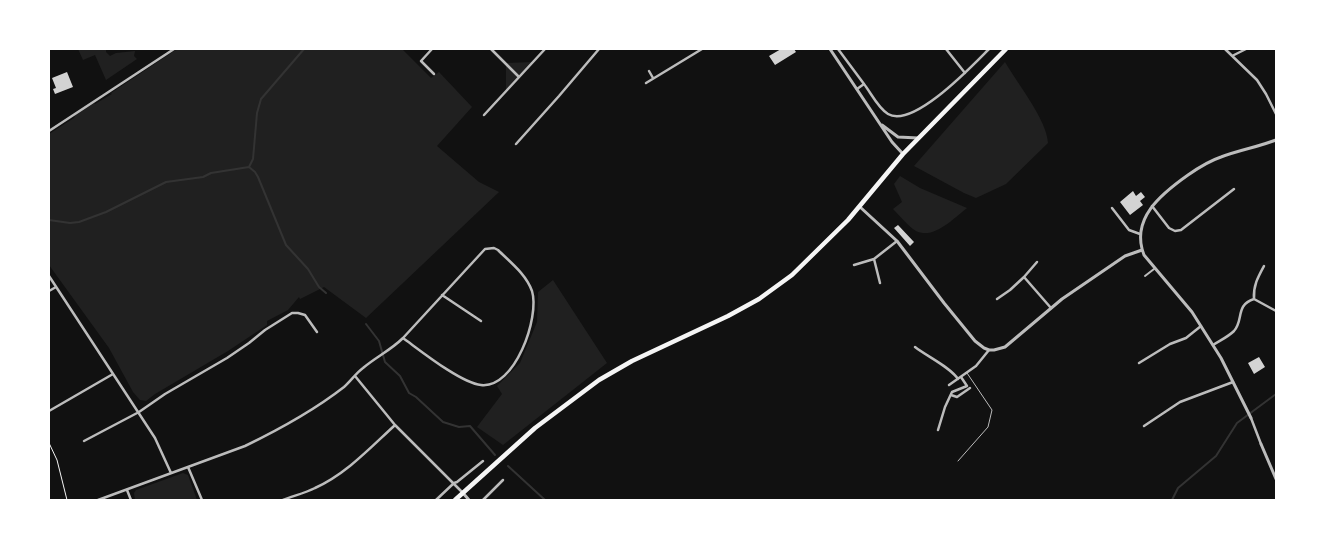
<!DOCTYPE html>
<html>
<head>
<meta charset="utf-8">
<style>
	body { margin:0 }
	#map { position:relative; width:1325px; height:549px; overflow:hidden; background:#111; font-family:Commissioner,sans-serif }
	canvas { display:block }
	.frame { position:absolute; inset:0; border:50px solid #fff; pointer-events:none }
</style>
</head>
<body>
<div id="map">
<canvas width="1325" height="549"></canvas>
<div class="frame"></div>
</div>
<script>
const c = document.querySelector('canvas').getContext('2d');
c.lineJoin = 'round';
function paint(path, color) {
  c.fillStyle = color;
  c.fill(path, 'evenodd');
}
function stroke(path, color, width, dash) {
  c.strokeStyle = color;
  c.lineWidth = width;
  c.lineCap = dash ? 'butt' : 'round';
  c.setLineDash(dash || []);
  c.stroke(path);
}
paint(new Path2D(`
	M 78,49 L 106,49 L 106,52 L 110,56 L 116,53 L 135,51 L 134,56 L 137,59 L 106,80 L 95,55 L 83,60 Z
	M 177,49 L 402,49 L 431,78 L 439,72 L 472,107 L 437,146 L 479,182 L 499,192 L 366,318 L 324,287 L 300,299 L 299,297 L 288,310 L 267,321 L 267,325 L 228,351 L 155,394 L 146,401 L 140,400 L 133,392 L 109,348 L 49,265 L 49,134 L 74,118 L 76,113 L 94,103 L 95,104 L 112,94 L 111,93 Z
	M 533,62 L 506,91 L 506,63 Z
	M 1005,62 C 1017,83 1047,120 1048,143 L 1006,184 L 976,198 L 964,193 L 914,166 Z
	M 900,176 L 920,188 L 967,208 C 954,218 934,240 916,231 C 908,226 900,216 893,209 L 902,202 L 894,184 Z
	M 553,280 L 607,363 L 503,445 L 477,427 L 502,394 L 497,386 L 520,363 L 537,322 L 538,292 Z
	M 183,473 L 188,475 L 197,500 L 135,500 L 134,493 L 136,490 Z`), '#202020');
stroke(new Path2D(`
	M 249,167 L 253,159 L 257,113 L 261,99 L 304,49
	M 49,220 L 70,223 L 79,222 L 106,212 L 166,182 L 203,177 L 211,173 L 249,167 L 255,172 L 258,177 L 286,245 L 308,269 L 319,287 L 326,293
	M 366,324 L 379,341 L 385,362 L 400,376 L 409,393 L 416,397 L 443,422 L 459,427 L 470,426 L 495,455
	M 508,466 L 545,500
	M 1172,500 L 1178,488 L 1216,456 L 1237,423 L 1276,394`), '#333', 2);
paint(new Path2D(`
	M 781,49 L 794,49 L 796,52 L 775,65 L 769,56 Z
	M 67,72 L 73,87 L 55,94 L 53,89 L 56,88 L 52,78 Z
	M 1133,191 L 1136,196 L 1141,192 L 1145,197 L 1140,201 L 1143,205 L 1130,215 L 1120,202 Z
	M 898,225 L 914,242 L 910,246 L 894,228 Z
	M 1259,357 L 1265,367 L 1254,374 L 1248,363 Z`), '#d3d3d3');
stroke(new Path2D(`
	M 49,443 L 57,460 L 67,500`), '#f5f5f5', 1);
stroke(new Path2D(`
	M 958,461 L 988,427 L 992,410 L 967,373`), '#bcbcbc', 1);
stroke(new Path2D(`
	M 1145,276 L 1154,269`), '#bcbcbc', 2);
stroke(new Path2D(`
	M 432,49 L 421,61 L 434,74
	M 491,49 L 519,77
	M 838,49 L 864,84 L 857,89
	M 946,49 L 965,73
	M 1225,49 L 1257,80 L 1266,94 L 1276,114
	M 1232,56 L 1246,49
	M 649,71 L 653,78
	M 646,83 L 702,49
	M 864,84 C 871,93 878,108 888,114 C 913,129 973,65 989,49
	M 484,115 L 545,49
	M 49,131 L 174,49
	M 516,144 L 559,96 L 599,49
	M 1152,206 L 1169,228 L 1175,231 L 1181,230 L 1234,189
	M 1112,208 L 1129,230 L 1140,234
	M 854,265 L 874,259
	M 49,276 L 155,438 L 171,473
	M 1024,277 L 1037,262
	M 880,283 L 874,259 L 897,241
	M 49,291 L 56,287
	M 442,295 L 481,321
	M 997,299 L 1010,290 L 1024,277 L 1051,308
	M 1254,299 L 1276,311
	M 1213,345 C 1219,341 1228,337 1234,331 C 1244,320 1235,305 1254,299 C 1253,286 1258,277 1264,266
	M 915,347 C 928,357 950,367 958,379
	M 1139,363 L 1170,344 L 1186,338 L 1201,326
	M 355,376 L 395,425 L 462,492
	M 949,385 L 976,366 L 989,350
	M 951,395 L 957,397 L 970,388
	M 49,411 L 113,374
	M 1251,418 L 1261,444
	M 1144,426 L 1180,402 L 1233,382
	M 938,430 L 945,407 L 952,392 L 967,386 L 961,377
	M 84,441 L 139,412 L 165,394 L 227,358 L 249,343 L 265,330 L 292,313 L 298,313 L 305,315 L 317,332
	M 188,467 L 202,500
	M 127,490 L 131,500
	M 98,500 L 245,446 C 276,431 317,408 344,387 C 351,381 356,373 363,368 C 376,357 391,350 403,338 L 485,249 L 494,248 L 498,250 C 510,262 526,274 532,291 C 540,317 515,389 481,385 C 461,383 421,351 403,338
	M 283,500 C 293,496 305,493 315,488 C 346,474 370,448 394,426
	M 436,500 L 454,483 L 457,482 L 483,461
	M 483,500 L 503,480`), '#bcbcbc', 2.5);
stroke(new Path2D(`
	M 830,49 L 892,142 L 903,154
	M 882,125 L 898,137 L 918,138
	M 860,207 L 897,241 L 944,303 L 975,341 L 984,348 L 989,350 L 994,350 L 1005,347 L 1062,299 L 1125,256 L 1142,250
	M 1251,418 L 1221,358 L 1192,312 L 1144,255 C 1130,219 1161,194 1188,175 C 1198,168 1209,161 1221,157 C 1239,150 1258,147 1276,140
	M 1261,444 L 1276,479
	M 463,493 L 469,500`), '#bcbcbc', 3);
stroke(new Path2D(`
	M 455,500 L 535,428 L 599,380 L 632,361 L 728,316 L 759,299 L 792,275 L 848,220 L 903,154 L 1006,49`), '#f5f5f5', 4.5);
</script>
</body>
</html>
